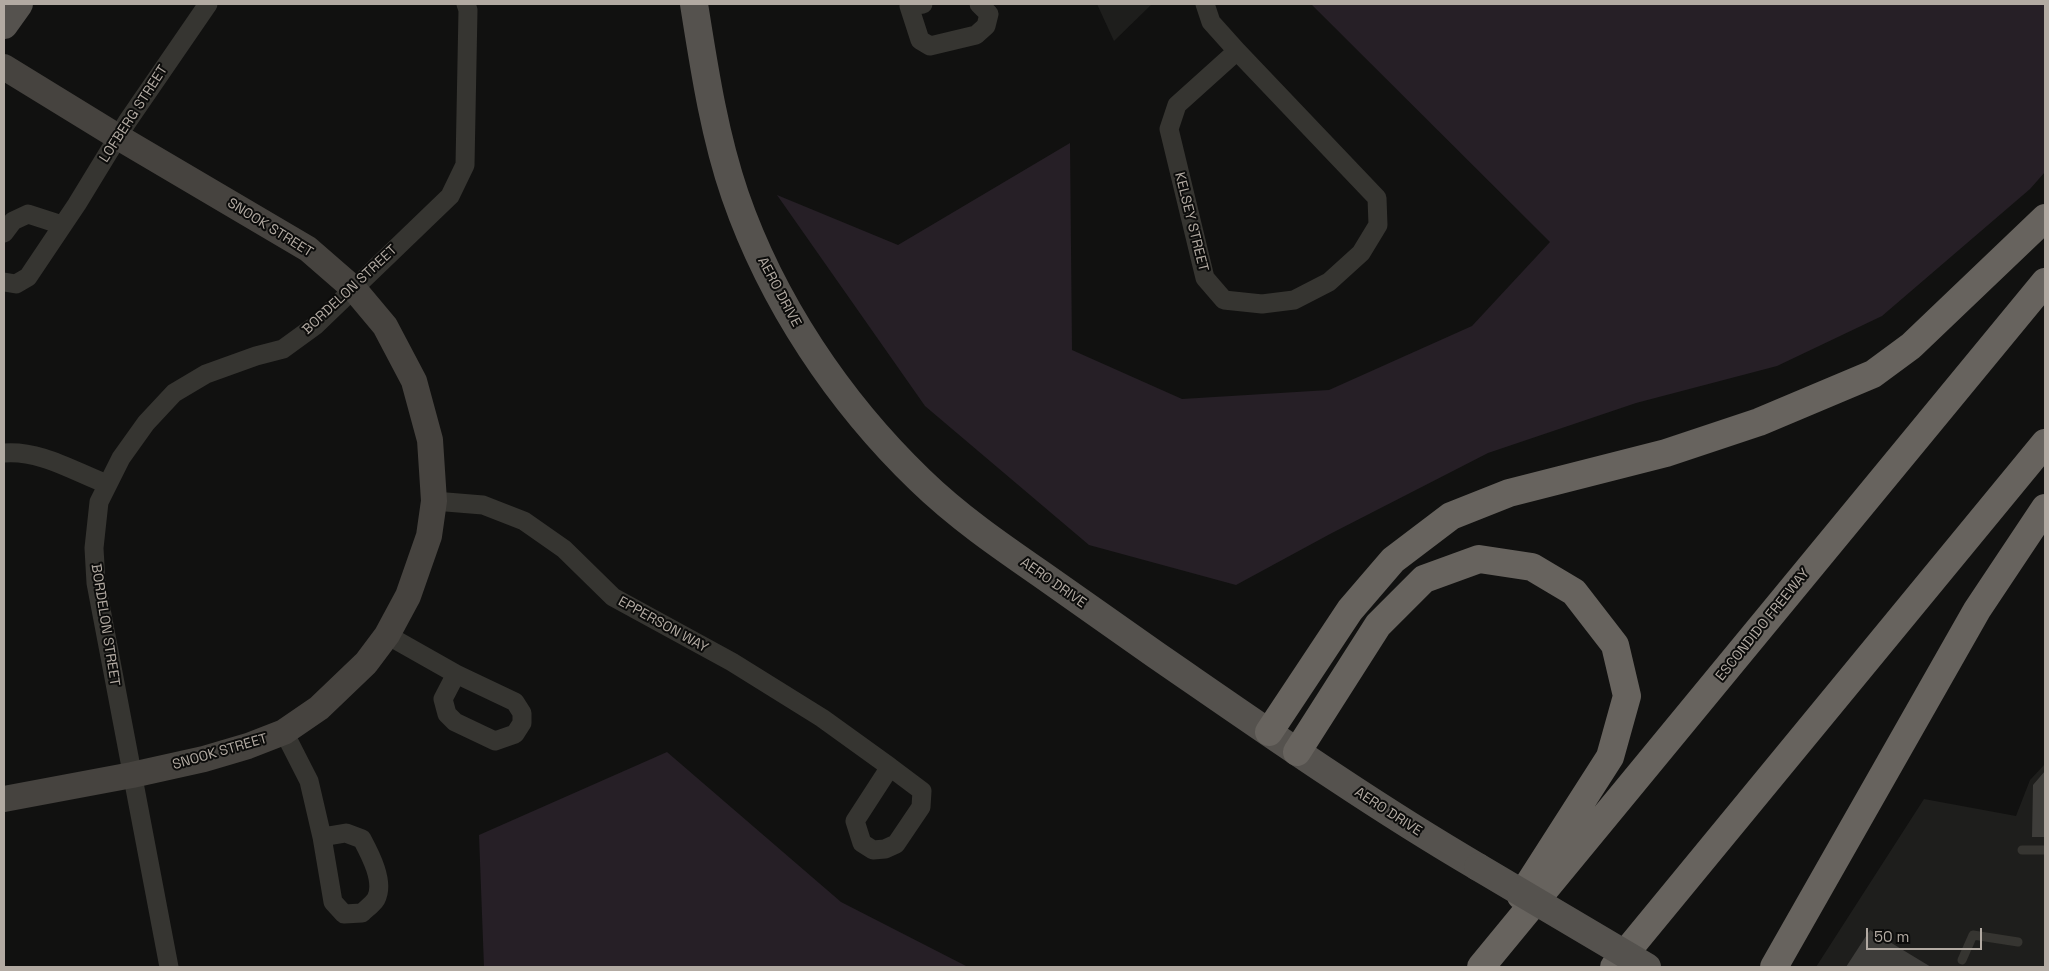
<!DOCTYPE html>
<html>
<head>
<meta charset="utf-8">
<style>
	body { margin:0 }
	#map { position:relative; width:2049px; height:971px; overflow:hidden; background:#111110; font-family:"Space Grotesk",sans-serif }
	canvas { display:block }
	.frame { position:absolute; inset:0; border:5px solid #b2aaa2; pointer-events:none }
	.scale { position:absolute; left:1866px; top:928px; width:116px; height:22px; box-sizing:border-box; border:2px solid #b2aaa2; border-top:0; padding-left:6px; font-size:15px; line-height:18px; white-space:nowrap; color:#b2aaa2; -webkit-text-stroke:4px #0c0c0b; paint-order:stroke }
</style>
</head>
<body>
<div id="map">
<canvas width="2049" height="971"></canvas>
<div class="frame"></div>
<div class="scale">50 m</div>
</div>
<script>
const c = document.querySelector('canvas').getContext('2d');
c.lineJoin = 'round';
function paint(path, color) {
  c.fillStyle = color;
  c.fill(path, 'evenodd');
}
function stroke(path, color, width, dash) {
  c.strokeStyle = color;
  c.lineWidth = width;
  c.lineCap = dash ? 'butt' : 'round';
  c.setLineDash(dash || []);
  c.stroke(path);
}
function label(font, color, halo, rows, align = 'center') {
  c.font = font + ' "Space Grotesk",sans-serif';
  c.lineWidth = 4;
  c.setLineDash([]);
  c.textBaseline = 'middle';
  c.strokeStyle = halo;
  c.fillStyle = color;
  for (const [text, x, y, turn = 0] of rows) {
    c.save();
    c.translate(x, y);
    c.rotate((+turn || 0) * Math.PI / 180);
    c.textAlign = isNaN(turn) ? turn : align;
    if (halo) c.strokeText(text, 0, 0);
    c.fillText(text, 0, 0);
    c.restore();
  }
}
paint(new Path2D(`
	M 1097,4 L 1152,4 L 1114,41 Z
	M 2045,764 L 2045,967 L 1816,967 L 1924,799 L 2016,816 L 2030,780 Z`), '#1e1e1c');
paint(new Path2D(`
	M 1311,4 L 2045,4 L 2045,172 L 2030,189 L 1882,316 L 1777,366 L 1636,403 L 1488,453 L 1330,534 L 1236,585 L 1089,545 L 925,406 L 777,195 L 898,245 L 1070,143 L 1072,350 L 1182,399 L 1329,390 L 1472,326 L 1550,242 Z
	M 667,752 L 841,902 L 968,967 L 484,967 L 479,835 Z`), '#261f26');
paint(new Path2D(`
	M 2045,771 L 2045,837 L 2032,837 L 2033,785 Z
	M 1870,930 L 1931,967 L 1846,967 Z`), '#3e3d3a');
stroke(new Path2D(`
	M 2022,850 L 2045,850
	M 1962,960 L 1973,935 L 2018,942`), '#363531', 9);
stroke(new Path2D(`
	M 923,4 L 909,6 L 920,40 L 930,46 L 976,35 L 986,26 L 989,14 L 979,4
	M 1205,4 L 1211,22 L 1237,51
	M 1237,51 L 1377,198 L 1378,225 L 1361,253 L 1329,282 L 1294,300 L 1262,304 L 1224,300 L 1205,278 L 1169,129 L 1177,105 Z
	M 4,233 L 13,221 L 28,214 L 62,225
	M 4,282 L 16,284 L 28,277 L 77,204 L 127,122 L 208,4
	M 4,453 C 40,450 73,471 107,484
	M 434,501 L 483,505 L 524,521 L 564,549 L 613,597 L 732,662 L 822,718 L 890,767
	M 387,635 L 456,674
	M 456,674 L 515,702 L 522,713 L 522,723 L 515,734 L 495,741 L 455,722 L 447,714 L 443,699 Z
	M 284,732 L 309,781 L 322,837
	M 890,767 L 922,791 L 921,807 L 896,844 L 885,849 L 873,850 L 862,843 L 855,821 Z
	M 346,833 L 362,839 C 370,854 385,882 376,899 C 373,904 366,909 362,913 L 344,914 L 333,902 L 322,837 Z
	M 169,967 L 96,583 L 94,548 L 99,502 L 121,458 L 146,423 L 174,393 L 206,374 L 256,356 L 283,349 L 316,325 L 450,196 L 465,165 L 468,10 L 466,4`), '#363531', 19);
stroke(new Path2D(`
	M 4,67 L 118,137 L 308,249 L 354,289 L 385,326 L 414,381 L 430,440 L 434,501 L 429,536 L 408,596 L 387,635 L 366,663 L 319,708 L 284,732 L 248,746 L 204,759 L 132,775 L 4,799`), '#46433f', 26);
stroke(new Path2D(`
	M 694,4 C 704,67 714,134 735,195 C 772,302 839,402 920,480 C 957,516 999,545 1041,574 C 1079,601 1118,628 1156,655 C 1262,728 1367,802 1478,867
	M 4,25 L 19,4`), '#55524e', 28);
stroke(new Path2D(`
	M 1269,732 L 1350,610 L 1393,560 L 1451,516 L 1509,493 L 1666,453 L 1759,422 L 1873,374 L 1911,346 L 2045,218
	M 1297,752 L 1378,625 L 1424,579 L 1479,559 L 1532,567 L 1574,592 L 1615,645 L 1627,696 L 1610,757 L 1521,896
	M 1481,967 L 2045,282
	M 1614,967 L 2045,443
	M 1774,967 L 1977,610 L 2045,508`), '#67635e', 28);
stroke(new Path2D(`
	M 1478,867 L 1647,967`), '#55524e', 28);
label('14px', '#b2aaa2', '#0c0c0b', [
	["LOFBERG STREET",134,114,-57],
	["KELSEY STREET",1191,222,76],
	["SNOOK STREET",270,228,32],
	["BORDELON STREET",350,290,-43],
	["AERO DRIVE",779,292,62],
	["AERO DRIVE",1053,583,35],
	["BORDELON STREET",105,625,81],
	["EPPERSON WAY",663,625,29],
	["ESCONDIDO FREEWAY",1763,625,-51],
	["SNOOK STREET",220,752,-16],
	["AERO DRIVE",1388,812,33]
]);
</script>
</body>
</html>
